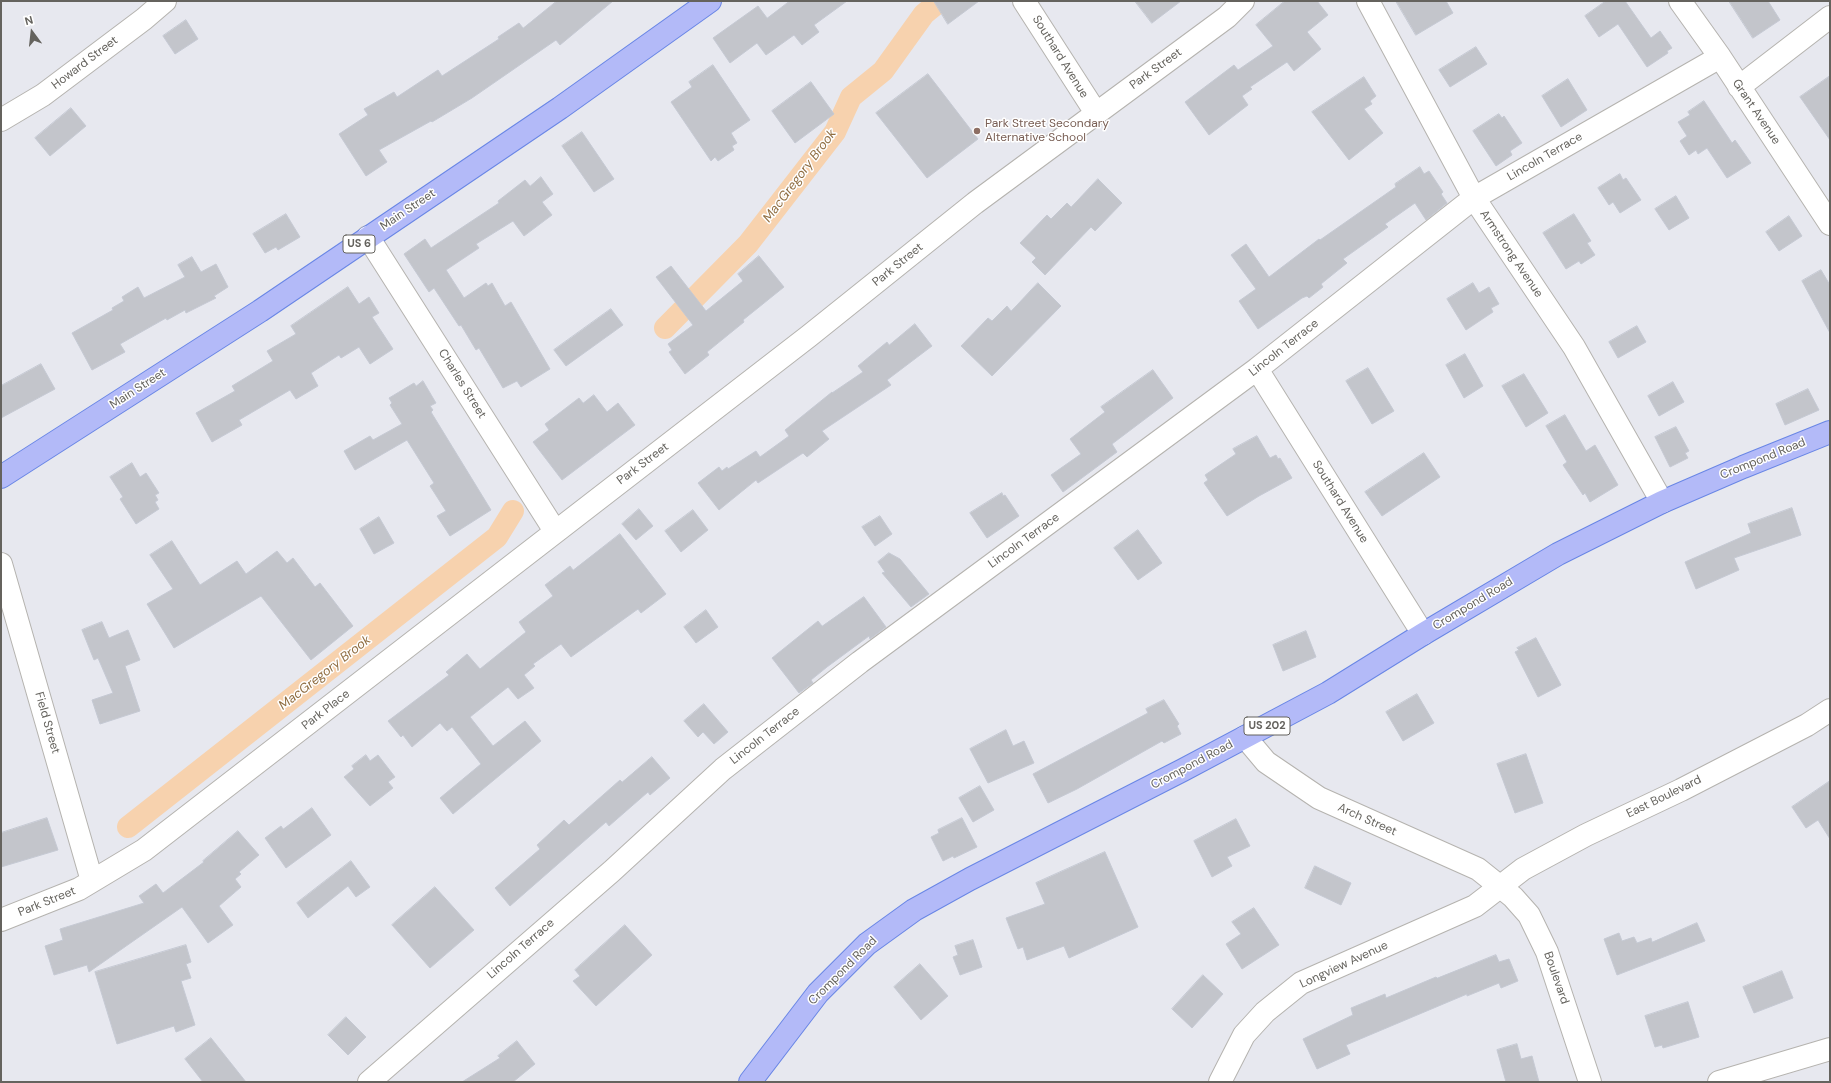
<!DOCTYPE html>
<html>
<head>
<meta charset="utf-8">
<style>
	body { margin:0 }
	#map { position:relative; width:1831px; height:1083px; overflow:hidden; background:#e7e8ef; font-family:"DM Sans",sans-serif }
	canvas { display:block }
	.frame { position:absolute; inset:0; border:2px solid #65635e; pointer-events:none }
	.north { position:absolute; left:12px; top:12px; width:40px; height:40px; -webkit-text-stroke:3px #fff; paint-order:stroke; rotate:345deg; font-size:11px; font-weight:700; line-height:16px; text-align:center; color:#65635e }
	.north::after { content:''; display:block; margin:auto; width:14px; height:18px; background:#65635e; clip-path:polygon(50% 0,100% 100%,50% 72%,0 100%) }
</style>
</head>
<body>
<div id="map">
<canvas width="1831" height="1083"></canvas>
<div class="frame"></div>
<div class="north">N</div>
</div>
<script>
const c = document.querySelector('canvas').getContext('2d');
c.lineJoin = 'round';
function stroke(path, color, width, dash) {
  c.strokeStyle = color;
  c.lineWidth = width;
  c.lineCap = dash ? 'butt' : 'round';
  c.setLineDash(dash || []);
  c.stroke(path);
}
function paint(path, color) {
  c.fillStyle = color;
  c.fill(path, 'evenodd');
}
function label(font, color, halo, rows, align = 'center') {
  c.font = font + ' "DM Sans",sans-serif';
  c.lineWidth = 3;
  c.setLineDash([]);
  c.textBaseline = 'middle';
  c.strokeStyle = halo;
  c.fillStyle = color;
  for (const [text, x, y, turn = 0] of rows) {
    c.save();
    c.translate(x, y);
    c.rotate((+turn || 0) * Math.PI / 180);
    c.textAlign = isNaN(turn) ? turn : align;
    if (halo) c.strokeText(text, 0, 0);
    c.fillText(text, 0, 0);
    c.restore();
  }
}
stroke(new Path2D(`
	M 665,328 L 748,244 L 835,132 L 851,97 L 883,71 L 924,14 L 940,1
	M 128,827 L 497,537 L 513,511`), '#f7d2ae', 22);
const building = new Path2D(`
	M 557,1 L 613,1 L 560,45 L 556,40 L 472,98 L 432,122 L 431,121 L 379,150 L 387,162 L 366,176 L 339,134 L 368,115 L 364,109 L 394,92 L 397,97 L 438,70 L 442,76 L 499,39 L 498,37 L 519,23 L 523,28 Z
	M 790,1 L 847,1 L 814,25 L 819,32 L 802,45 L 794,35 L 766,55 L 757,43 L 730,63 L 713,38 L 758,6 L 767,18 Z
	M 934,1 L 979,1 L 948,24 Z
	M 1135,1 L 1181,1 L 1152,23 Z
	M 1285,1 L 1317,1 L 1328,15 L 1307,32 L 1321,49 L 1294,71 L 1287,62 L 1250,87 L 1252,89 L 1242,96 L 1248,105 L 1209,135 L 1185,102 L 1234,65 L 1238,70 L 1273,46 L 1256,25 Z
	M 1396,1 L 1446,1 L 1453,13 L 1416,35 Z
	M 1606,1 L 1625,1 L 1651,38 L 1660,31 L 1672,48 L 1667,51 L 1668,53 L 1647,67 L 1618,24 L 1599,37 L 1585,16 Z
	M 1729,1 L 1768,1 L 1780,20 L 1753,38 Z
	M 186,20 L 198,39 L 175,54 L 163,36 Z
	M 1476,47 L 1487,64 L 1450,87 L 1439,70 Z
	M 713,65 L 750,120 L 731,133 L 737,143 L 732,146 L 734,150 L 718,161 L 715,157 L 711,161 L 671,102 L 692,87 L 689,82 Z
	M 928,74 L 978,139 L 927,178 L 876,113 Z
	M 1830,76 L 1830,140 L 1800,97 Z
	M 1364,77 L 1376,96 L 1370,101 L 1372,104 L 1364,109 L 1383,133 L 1349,160 L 1312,112 Z
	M 1568,79 L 1587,110 L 1561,127 L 1542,96 Z
	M 811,82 L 834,114 L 795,143 L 772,111 Z
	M 1704,101 L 1732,143 L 1735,140 L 1751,163 L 1727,178 L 1707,148 L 1698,154 L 1696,150 L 1689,155 L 1680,141 L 1687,136 L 1678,122 L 1690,115 L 1688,112 Z
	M 71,108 L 86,126 L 50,156 L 35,138 Z
	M 1499,114 L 1502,118 L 1504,116 L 1522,143 L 1510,151 L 1512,155 L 1496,166 L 1473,131 Z
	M 582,132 L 614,179 L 594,192 L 562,146 Z
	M 1420,167 L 1424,174 L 1429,171 L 1443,192 L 1441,194 L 1447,203 L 1426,220 L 1415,203 L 1385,224 L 1388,227 L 1343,259 L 1347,263 L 1321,284 L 1323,287 L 1309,298 L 1307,296 L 1302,298 L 1258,329 L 1239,301 L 1256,289 L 1231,255 L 1246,244 L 1269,277 L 1319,239 L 1320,240 L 1396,187 L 1395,184 Z
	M 1620,174 L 1623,180 L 1626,178 L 1641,200 L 1620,213 L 1613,202 L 1609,205 L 1598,188 Z
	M 541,177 L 553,194 L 542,202 L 552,215 L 524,236 L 513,221 L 476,244 L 479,248 L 446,270 L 464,298 L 486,283 L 488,286 L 492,283 L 505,306 L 511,302 L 550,369 L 521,387 L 517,381 L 503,388 L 479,348 L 476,350 L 461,325 L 459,326 L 434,288 L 429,292 L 404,254 L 425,239 L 431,248 L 499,203 L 498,201 L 525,180 L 530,186 Z
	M 1098,179 L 1122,203 L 1095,231 L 1091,227 L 1045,275 L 1032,262 L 1036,258 L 1020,243 L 1047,215 L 1051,219 L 1067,203 L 1071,207 Z
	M 1676,196 L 1689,218 L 1669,230 L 1655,209 Z
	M 286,214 L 300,237 L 278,250 L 276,247 L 265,253 L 253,234 Z
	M 1574,214 L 1591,241 L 1587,243 L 1595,255 L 1581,264 L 1579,261 L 1566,269 L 1543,233 Z
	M 1789,216 L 1802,236 L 1779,251 L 1766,232 Z
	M 759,256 L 784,287 L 743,320 L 744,322 L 707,352 L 709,355 L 685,374 L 669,352 L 672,350 L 668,344 L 693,325 L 656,277 L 671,266 L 706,311 L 743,281 L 738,274 Z
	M 192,257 L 201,272 L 216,264 L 228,287 L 214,296 L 216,298 L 186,313 L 185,310 L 167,320 L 166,318 L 120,344 L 125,352 L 92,370 L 72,333 L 113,310 L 112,308 L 124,301 L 122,297 L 138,287 L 144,298 L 185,277 L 178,265 Z
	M 1821,270 L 1830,285 L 1830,333 L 1802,281 Z
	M 1038,283 L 1061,306 L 992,376 L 961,346 L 988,318 L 992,321 L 1007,306 L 1011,311 Z
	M 1473,283 L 1479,293 L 1489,287 L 1499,304 L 1491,308 L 1493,312 L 1466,330 L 1447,299 Z
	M 348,287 L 359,304 L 369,297 L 379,313 L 372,317 L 393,349 L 370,364 L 359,347 L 341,358 L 339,355 L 311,373 L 318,386 L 296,399 L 290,390 L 239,420 L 242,425 L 212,442 L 196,413 L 235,391 L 232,386 L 273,361 L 267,351 L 296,334 L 291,326 Z
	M 611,309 L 623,325 L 566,366 L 554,350 Z
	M 915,324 L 932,346 L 887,380 L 891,385 L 822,431 L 829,439 L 807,457 L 803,453 L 758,483 L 756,480 L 719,510 L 698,483 L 719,467 L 722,471 L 727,467 L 728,469 L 756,451 L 760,457 L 789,436 L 785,430 L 832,392 L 832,393 L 863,372 L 858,366 L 887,342 L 889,345 Z
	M 1637,326 L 1646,342 L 1618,358 L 1609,342 Z
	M 1465,354 L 1483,386 L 1464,398 L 1446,365 Z
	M 41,364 L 55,389 L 1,418 L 1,386 Z
	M 1368,368 L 1394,411 L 1372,424 L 1346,381 Z
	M 1153,370 L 1173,398 L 1112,444 L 1117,452 L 1063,492 L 1051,475 L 1081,454 L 1070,439 L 1105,412 L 1101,407 Z
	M 1524,374 L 1548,413 L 1526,427 L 1502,386 Z
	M 423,381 L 436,403 L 430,406 L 433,410 L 431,412 L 491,510 L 450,536 L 437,516 L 446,511 L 430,486 L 434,483 L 407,440 L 355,470 L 344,451 L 370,436 L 373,440 L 402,424 L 390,405 L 392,403 L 389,398 L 414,383 L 416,386 Z
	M 1673,382 L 1684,402 L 1659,416 L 1648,396 Z
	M 1808,389 L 1819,410 L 1785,425 L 1776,404 Z
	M 594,395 L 607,412 L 618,403 L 635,425 L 562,480 L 533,442 L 549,430 L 545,424 L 579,398 L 583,403 Z
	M 1565,415 L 1586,451 L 1595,445 L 1618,485 L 1590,502 L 1585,493 L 1583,495 L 1563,465 L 1567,462 L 1546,426 Z
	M 1676,427 L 1689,451 L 1685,453 L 1688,458 L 1670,467 L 1655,437 Z
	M 1257,436 L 1270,458 L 1276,455 L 1278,459 L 1280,458 L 1292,478 L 1259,496 L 1227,516 L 1204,483 L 1208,480 L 1205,475 L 1236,454 L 1233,449 Z
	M 1424,453 L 1440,477 L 1382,516 L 1365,492 Z
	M 132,463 L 140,477 L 146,473 L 159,493 L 155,495 L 158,500 L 155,502 L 159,509 L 136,524 L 120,499 L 123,497 L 110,477 Z
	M 1002,493 L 1003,496 L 1005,495 L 1019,516 L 987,538 L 970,513 Z
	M 1792,508 L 1801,535 L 1734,558 L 1739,570 L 1696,589 L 1685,562 L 1751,533 L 1748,524 Z
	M 639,509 L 653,526 L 636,540 L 622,524 Z
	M 693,510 L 708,530 L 681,552 L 665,531 Z
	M 880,516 L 892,534 L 875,546 L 862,527 Z
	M 379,517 L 394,543 L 374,554 L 360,529 Z
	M 1138,530 L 1162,563 L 1138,580 L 1114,548 Z
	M 620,534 L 666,594 L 641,613 L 638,609 L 571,657 L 561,644 L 533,664 L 535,666 L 524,675 L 534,688 L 518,699 L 508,687 L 470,717 L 493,746 L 525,721 L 541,741 L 453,814 L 440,798 L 481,764 L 452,727 L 447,731 L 440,723 L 412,747 L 403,735 L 401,737 L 388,721 L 449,675 L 446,672 L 467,654 L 480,669 L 526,632 L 519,622 L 553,596 L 545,585 L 570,566 L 573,570 Z
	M 172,541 L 200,585 L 237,561 L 246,574 L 277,551 L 287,563 L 293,558 L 315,587 L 320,583 L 353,626 L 311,660 L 261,596 L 174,648 L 147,604 L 173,589 L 150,555 Z
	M 889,553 L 900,559 L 929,594 L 911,607 L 882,573 L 885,572 L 878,562 Z
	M 864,597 L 886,627 L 870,639 L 869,636 L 827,667 L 811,680 L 813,683 L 799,693 L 772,658 L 818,621 L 822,626 Z
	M 706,610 L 718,627 L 696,643 L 684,627 Z
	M 102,622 L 109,638 L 128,630 L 140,660 L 125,666 L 140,711 L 100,724 L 92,700 L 113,693 L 98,658 L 94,660 L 82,630 Z
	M 1306,631 L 1316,657 L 1283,671 L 1273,645 Z
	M 1536,638 L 1561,685 L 1538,697 L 1515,652 L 1519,650 L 1517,648 Z
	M 1417,694 L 1434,723 L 1403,741 L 1386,712 Z
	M 1164,700 L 1179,724 L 1177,726 L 1181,734 L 1164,743 L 1162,741 L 1077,789 L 1048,803 L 1033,774 L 1148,713 L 1146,709 Z
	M 704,704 L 728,732 L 714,744 L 703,732 L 698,737 L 684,721 Z
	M 1006,730 L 1013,746 L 1024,741 L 1034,763 L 988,783 L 970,749 Z
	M 1526,754 L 1543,803 L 1515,813 L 1497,764 Z
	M 366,755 L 370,761 L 378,755 L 395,777 L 388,782 L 393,788 L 370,806 L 344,777 L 354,769 L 352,766 Z
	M 652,757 L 670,778 L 650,795 L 648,792 L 609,826 L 606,822 L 510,906 L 495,888 L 540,849 L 537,845 L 564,820 L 569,825 L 620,780 L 622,782 Z
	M 1830,781 L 1830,839 L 1818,820 L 1806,828 L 1792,807 Z
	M 980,786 L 994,810 L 973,822 L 959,798 Z
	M 312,808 L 331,835 L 286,868 L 265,838 L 281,826 L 283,829 Z
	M 47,818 L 58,850 L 1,867 L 1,833 Z
	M 962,818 L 977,847 L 954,858 L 953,856 L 943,861 L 931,837 L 939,833 L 938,830 Z
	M 1236,819 L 1250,846 L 1227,857 L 1232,866 L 1212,877 L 1194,841 Z
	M 238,831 L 259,855 L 239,872 L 241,874 L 235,879 L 241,887 L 219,906 L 233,925 L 208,943 L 182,907 L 89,972 L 87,965 L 54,975 L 45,946 L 63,940 L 60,929 L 144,903 L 139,896 L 156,884 L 163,893 L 204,862 L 203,861 Z
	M 1105,852 L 1138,927 L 1069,958 L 1064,946 L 1027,960 L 1023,947 L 1018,949 L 1006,918 L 1045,904 L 1036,883 Z
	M 351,861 L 370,887 L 356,897 L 348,886 L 308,918 L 297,903 Z
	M 1315,866 L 1351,883 L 1341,905 L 1305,888 Z
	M 435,887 L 474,930 L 430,968 L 392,925 Z
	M 1254,908 L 1279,945 L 1242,969 L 1226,944 L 1241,934 L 1232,922 Z
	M 1697,923 L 1705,941 L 1617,975 L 1604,939 L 1619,933 L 1622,941 L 1634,937 L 1637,943 L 1651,938 L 1652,942 Z
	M 625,925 L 652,955 L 596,1006 L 573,981 L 580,976 L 575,970 Z
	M 973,940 L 982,967 L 960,975 L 953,957 L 958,955 L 955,946 Z
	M 186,945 L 191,962 L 186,964 L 191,978 L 181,981 L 195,1025 L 176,1032 L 174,1026 L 117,1044 L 95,972 Z
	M 1496,955 L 1499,962 L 1509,959 L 1518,981 L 1501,988 L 1499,983 L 1467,996 L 1467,994 L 1346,1045 L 1350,1054 L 1317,1069 L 1303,1039 L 1353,1015 L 1351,1008 L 1385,994 L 1386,998 L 1436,977 L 1437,978 Z
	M 920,964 L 948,996 L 921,1020 L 894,987 Z
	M 1782,971 L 1793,998 L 1754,1013 L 1743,987 Z
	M 1203,975 L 1223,994 L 1192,1028 L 1172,1009 Z
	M 1688,1002 L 1699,1037 L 1663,1048 L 1662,1045 L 1655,1047 L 1645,1016 Z
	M 346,1017 L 366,1037 L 348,1055 L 328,1035 Z
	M 211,1038 L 246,1082 L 203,1082 L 185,1059 Z
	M 517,1041 L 535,1064 L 513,1082 L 462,1082 L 500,1058 L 498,1056 Z
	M 1517,1044 L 1521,1059 L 1532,1056 L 1539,1082 L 1506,1082 L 1497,1050 Z`);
paint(building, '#c3c5cb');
stroke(building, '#c5c9d3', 1);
const minor = new Path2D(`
	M 1024,1 L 1096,113
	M 1368,1 L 1474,198 L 1574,347 L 1662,502
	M 1680,1 L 1720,57 L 1830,224
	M 1739,87 L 1830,17
	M 1,120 L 43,95 L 144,19 L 165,1
	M 368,237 L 555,531
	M 1257,369 L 1423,634
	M 1,564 L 92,881
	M 1245,737 L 1266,762 L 1319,798 L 1478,869 L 1513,897 L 1529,915 L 1547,952 L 1590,1082
	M 1,920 L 79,889 L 144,850 L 809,336 L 975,203 L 1227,17 L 1243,1
	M 369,1082 L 612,871 L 723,769 L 860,662 L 1257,369 L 1474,198 L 1720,57
	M 1220,1082 L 1244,1035 L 1265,1012 L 1301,983 L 1475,906 L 1523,869 L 1586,835 L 1681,790 L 1807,725 L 1830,710
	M 1719,1082 L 1830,1049`);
const major = new Path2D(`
	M 1,477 L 260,311 L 560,108 L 710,1
	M 750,1082 L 818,993 L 867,944 L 914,910 L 970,879 L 1183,770 L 1328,693 L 1423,634 L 1558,554 L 1662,502 L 1743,467 L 1830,432`);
stroke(minor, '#b5b3af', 24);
stroke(major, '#6986e5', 24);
stroke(minor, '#fff', 22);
stroke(major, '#b3baf8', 22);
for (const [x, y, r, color] of [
	[977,131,4,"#8d6e63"]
]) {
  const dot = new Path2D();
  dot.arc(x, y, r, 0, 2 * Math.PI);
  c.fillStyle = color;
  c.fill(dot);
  stroke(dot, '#fff', 1.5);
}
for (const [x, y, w] of [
	[359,244,32],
	[1267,726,46]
]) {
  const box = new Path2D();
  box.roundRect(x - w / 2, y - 9, w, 18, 3);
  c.fillStyle = '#fff';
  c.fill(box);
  stroke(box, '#65635e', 1);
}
label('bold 11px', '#65635e', null, [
	["US 6",359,244],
	["US 202",1267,726]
]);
label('12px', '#65635e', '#fff', [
	["Southard Avenue",1060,57,58],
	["Howard Street",85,63,-37],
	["Park Street",1156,69,-36],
	["Grant Avenue",1756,112,56],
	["Lincoln Terrace",1545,157,-30],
	["Main Street",408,210,-34],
	["Armstrong Avenue",1511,254,56],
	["Park Street",898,265,-39],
	["Lincoln Terrace",1284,348,-38],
	["Charles Street",462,384,58],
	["Main Street",138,389,-33],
	["Crompond Road",1763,459,-22],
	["Park Street",643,464,-37],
	["Southard Avenue",1340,502,58],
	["Lincoln Terrace",1024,541,-36],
	["Crompond Road",1473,604,-31],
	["Park Place",326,710,-38],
	["Field Street",47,723,74],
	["Lincoln Terrace",765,736,-38],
	["Crompond Road",1192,765,-28],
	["East Boulevard",1664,797,-26],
	["Arch Street",1367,820,24],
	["Park Street",47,902,-22],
	["Lincoln Terrace",521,949,-41],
	["Longview Avenue",1344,965,-25],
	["Crompond Road",843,971,-45],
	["Boulevard",1556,978,71]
]);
label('12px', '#785e54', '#fff', [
	["Park Street Secondary",985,124],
	["Alternative School",985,138]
], 'left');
label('italic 13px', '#906e42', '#fff', [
	["MacGregory Brook",800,176,-53],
	["MacGregory Brook",325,673,-38]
]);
</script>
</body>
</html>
